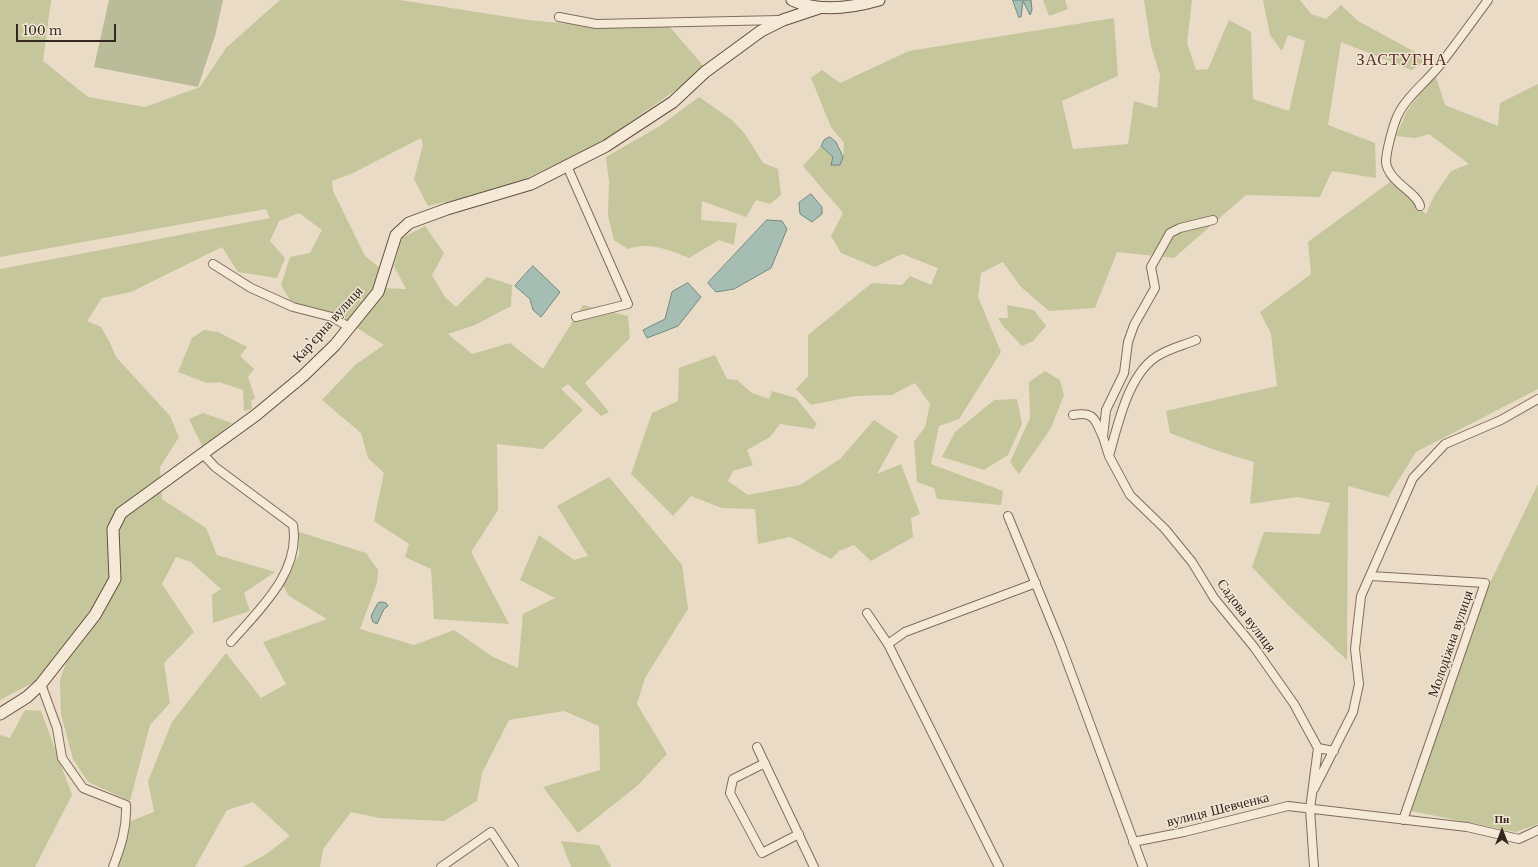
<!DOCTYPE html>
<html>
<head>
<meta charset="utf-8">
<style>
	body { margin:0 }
	#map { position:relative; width:1538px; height:867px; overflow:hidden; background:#e9dbc5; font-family:"Libre Baskerville",serif }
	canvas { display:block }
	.north { position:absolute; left:1482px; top:811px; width:40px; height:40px; -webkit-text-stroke:3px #f1e6d4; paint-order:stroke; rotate:0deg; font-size:11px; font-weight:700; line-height:16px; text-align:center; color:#342720 }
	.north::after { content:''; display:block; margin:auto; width:14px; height:18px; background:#342720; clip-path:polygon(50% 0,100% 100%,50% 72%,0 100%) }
	.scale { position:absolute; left:16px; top:24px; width:100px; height:18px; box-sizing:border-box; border:2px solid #342720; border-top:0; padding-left:5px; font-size:12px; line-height:14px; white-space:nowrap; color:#342720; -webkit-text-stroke:3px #f1e6d4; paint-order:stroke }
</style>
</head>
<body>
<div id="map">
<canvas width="1538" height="867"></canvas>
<div class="north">Пн</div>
<div class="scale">100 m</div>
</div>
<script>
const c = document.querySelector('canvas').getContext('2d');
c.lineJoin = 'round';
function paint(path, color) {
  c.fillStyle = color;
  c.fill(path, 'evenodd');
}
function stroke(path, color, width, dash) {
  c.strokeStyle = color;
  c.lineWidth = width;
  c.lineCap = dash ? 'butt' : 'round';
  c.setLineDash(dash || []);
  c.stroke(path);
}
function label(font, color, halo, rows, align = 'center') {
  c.font = font + ' "Libre Baskerville",serif';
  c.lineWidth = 3;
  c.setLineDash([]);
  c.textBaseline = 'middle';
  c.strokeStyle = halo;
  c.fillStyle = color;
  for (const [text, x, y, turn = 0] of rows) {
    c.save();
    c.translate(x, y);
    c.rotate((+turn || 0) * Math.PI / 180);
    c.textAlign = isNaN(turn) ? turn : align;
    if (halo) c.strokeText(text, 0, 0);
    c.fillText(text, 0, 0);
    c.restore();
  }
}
paint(new Path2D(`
	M 0,0 L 51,0 L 43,61 L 88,97 L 145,107 L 200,87 L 226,48 L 280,0 L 400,0 L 528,20 L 591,26 L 668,25 L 706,69 L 600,143 L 506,188 L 428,206 L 414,179 L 423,145 L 421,138 L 353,173 L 332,181 L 333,191 L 365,256 L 381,269 L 372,293 L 348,321 L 332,313 L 291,302 L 281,285 L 290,257 L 310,253 L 322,230 L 299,213 L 279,221 L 270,241 L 285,258 L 277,278 L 238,272 L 222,247 L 131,292 L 102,298 L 87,321 L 101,327 L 109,341 L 116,357 L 170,416 L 179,437 L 160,467 L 162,499 L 206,528 L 217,555 L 275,572 L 244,593 L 250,611 L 213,623 L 212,595 L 221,589 L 191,562 L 176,557 L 162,584 L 194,632 L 164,663 L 170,703 L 150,725 L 130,801 L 88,782 L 73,759 L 61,714 L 60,680 L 67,660 L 107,607 L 105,594 L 38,680 L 0,700 L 0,269 L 270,218 L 266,209 L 0,257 Z
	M 1043,0 L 1065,0 L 1068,9 L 1049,16 Z
	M 1144,0 L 1192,0 L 1187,43 L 1196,70 L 1208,69 L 1229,20 L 1251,32 L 1253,99 L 1289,111 L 1305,41 L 1288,35 L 1282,51 L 1270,35 L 1263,0 L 1300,0 L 1311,14 L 1326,19 L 1341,5 L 1358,21 L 1428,59 L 1412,70 L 1341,42 L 1328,125 L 1375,143 L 1376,178 L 1332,171 L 1320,197 L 1246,195 L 1174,258 L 1117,252 L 1095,308 L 1049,311 L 1020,286 L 1003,262 L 981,273 L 978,297 L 1001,352 L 959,419 L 939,426 L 931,464 L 1003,491 L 1001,505 L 937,499 L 934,488 L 917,482 L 914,442 L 925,427 L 930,404 L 915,383 L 892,395 L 855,396 L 811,405 L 796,389 L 808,376 L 808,335 L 872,283 L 902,285 L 910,276 L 931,285 L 938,268 L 902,254 L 875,267 L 841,253 L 831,236 L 843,213 L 803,166 L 821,146 L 833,157 L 831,165 L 840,165 L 843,157 L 844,143 L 831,127 L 811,78 L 822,70 L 840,83 L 909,51 L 1114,18 L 1118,76 L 1062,101 L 1073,149 L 1128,144 L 1134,101 L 1157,108 L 1160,75 L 1151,46 Z
	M 1435,74 L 1445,105 L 1498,126 L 1500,103 L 1538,84 L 1538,389 L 1416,452 L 1388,497 L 1348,486 L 1347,660 L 1288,605 L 1252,567 L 1264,532 L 1320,534 L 1330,503 L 1297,497 L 1250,504 L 1254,462 L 1215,450 L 1170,433 L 1166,411 L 1277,386 L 1271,334 L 1260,312 L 1311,274 L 1308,242 L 1390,182 L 1426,214 L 1434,196 L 1451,171 L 1469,164 L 1429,134 L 1415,138 L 1396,136 L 1407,111 Z
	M 699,97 L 732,120 L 745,134 L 763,163 L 778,169 L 781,195 L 770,204 L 756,200 L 746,217 L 702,201 L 701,220 L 737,223 L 734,245 L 719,240 L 689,258 C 671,250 647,241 628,249 L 614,240 L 608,216 L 609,182 L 606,157 L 660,126 Z
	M 425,226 L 444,253 L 432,275 L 445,297 L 456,307 L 487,277 L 512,285 L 511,306 L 475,325 L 448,334 L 472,354 L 510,343 L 543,369 L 583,305 L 628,316 L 630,338 L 585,383 L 609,412 L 601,416 L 568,384 L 561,389 L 583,410 L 543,449 L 497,444 L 498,510 L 471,552 L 509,624 L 434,619 L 431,569 L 405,557 L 409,544 L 374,521 L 384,473 L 368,458 L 361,433 L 322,400 L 355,365 L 384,345 L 354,326 L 384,288 L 406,289 L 394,266 L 402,238 Z
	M 1007,305 L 1034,310 L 1046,326 L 1033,341 L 1022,346 L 1003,326 L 998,318 L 1008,318 Z
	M 204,330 L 218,332 L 247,347 L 240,356 L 254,369 L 248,377 L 255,398 L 251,401 L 252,409 L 244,411 L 243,390 L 219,382 L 207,383 L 178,372 L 192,338 Z
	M 715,355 L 727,379 L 737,380 L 752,393 L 769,399 L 772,391 L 796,398 L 817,424 L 813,429 L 780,424 L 770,437 L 747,450 L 753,465 L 733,471 L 728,481 L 748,495 L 800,485 L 840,459 L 874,420 L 898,436 L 877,474 L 901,464 L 920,514 L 911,518 L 913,537 L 871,561 L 854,545 L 839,551 L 831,559 L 790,537 L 758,544 L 755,509 L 722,508 L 691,496 L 673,516 L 631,474 L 652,413 L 678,401 L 679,368 Z
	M 1045,371 L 1060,380 L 1064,395 L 1051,428 L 1019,474 L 1010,462 L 1030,418 L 1029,382 Z
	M 1017,399 L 1022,424 L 1008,455 L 984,470 L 942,457 L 955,432 L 994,400 Z
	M 203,413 L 232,423 L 203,448 L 189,419 Z
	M 609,477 L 682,565 L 688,609 L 645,678 L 637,704 L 667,754 L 637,786 L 578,833 L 543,787 L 600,770 L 599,726 L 564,711 L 509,720 L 482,773 L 477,801 L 444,821 L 379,818 L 351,812 L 323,849 L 320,867 L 243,867 L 265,855 L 290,836 L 253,802 L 227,810 L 195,867 L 117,867 L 131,821 L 154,812 L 148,781 L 172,722 L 226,653 L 261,698 L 286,684 L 263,642 L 327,619 L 289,596 L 282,584 L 299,555 L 299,532 L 366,553 L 378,570 L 377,583 L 360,629 L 414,645 L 454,630 L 493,657 L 518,668 L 523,614 L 555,598 L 520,580 L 539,535 L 574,560 L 588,556 L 557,506 Z
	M 1538,484 L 1538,824 L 1516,832 L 1411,811 L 1486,591 Z
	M 25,710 L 41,711 L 72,795 L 35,867 L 0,867 L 0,735 L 10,738 Z
	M 561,841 L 599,845 L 611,867 L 571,867 Z`), '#c5c69b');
paint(new Path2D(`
	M 109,0 L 223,0 L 215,36 L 198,87 L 94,67 Z`), '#babb99');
const water = new Path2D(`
	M 1013,0 L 1031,0 L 1032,10 L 1030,15 L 1023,1 L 1021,17 L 1019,17 Z
	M 830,137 L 836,142 L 843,157 L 840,165 L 831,165 L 833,157 L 821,146 L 824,140 Z
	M 811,194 L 822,207 L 822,214 L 812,222 L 800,214 L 799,203 Z
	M 767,220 L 782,221 L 787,229 L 771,268 L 734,289 L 716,292 L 708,283 Z
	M 533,266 L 560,292 L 541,317 L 533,310 L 530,299 L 515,286 Z
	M 688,283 L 701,297 L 678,326 L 647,338 L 643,330 L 665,319 L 672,292 Z
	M 382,602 L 386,603 L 388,606 L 384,609 L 377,624 L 373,622 L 371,616 L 378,603 Z`);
paint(water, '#a6bdb4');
stroke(water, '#6e8a80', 1);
const street = new Path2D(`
	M 559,17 L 596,24 L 780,20
	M 567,166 L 628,304 L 576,317
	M 1420,206 C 1418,193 1388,182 1386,162 C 1386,152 1393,126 1397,117 C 1405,98 1426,82 1439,66 C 1456,44 1472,22 1488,0
	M 1213,220 L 1180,228 L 1170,233 L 1151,267 L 1155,288 L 1134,325 L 1128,342 L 1124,373 L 1106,410 L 1103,437 L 1109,456 L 1130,495 L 1165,529 L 1192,562 L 1214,598 L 1254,647 L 1294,704 L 1318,748 L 1310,809 L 1314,867
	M 213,264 L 251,288 L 293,307 L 332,317 L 349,327
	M 1073,415 C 1095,411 1095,420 1103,437
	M 202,453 L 215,467 L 293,525 C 301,572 259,610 231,642
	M 1109,456 C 1118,424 1129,370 1161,354 C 1172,348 1184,345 1196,340
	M 1008,516 L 1060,643 L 1143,867
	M 1371,576 L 1485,583 L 1403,820
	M 867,613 L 888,644 L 999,867
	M 888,644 L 905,632 L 1036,583
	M 41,684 L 57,728 L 62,758 L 83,788 L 126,805 C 127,828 121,846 113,867
	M 757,747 L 814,867
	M 1318,748 L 1334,751
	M 765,763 L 733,779 L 730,793 L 762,853 L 799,834
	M 1314,789 L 1353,712 L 1359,684 L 1355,649 L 1361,596 L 1413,478 L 1445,444 L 1501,420 L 1538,399
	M 1133,842 L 1184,832 L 1288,806 L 1467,827 L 1519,839 L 1538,830
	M 441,867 L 491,832 L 514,867`);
const secondary = new Path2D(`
	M 792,0 C 819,13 851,8 879,0
	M 0,714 L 27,697 L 41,684 L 95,615 L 115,579 L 113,529 L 121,513 L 256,415 L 303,376 L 335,345 L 378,292 L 396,235 L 409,223 L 447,209 L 531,184 L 606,146 L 673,102 L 705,72 L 761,31 L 783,20 L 819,8`);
stroke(street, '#826d5d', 10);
stroke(secondary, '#644f41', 13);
stroke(street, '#f5e9d8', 8);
stroke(secondary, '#f5e9d8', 11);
label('14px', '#342720', '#f1e6d4', [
	["Карʼєрна вулиця",328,325,-48],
	["Садова вулиця",1246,616,53],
	["Молодіжна вулиця",1451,644,-71],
	["вулиця Шевченка",1218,810,-14]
]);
c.letterSpacing = '1px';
label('16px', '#5b2a24', '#f1e6d4', [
	["ЗАСТУГНА",1402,60]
]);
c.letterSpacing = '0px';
</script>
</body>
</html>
